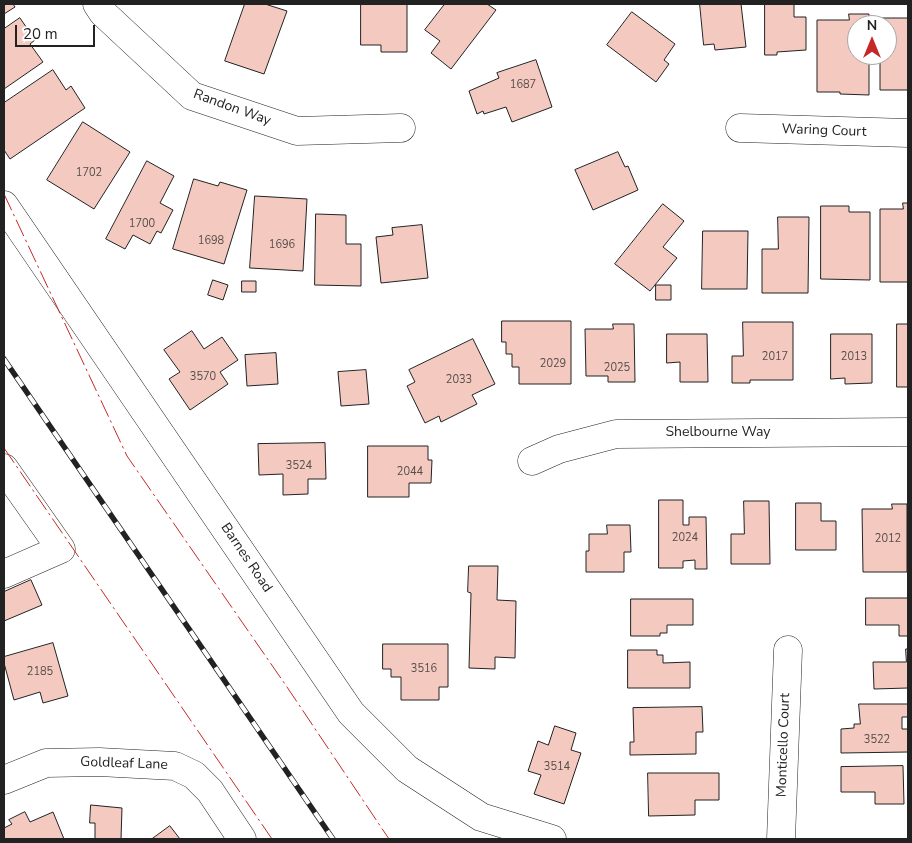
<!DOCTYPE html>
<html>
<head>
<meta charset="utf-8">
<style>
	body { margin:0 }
	#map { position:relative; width:912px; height:843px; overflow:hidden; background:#fff; font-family:"Nunito Sans",sans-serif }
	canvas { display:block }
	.frame { position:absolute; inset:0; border:5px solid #222; pointer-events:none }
	.north { position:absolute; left:847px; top:15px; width:50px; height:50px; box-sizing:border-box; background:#fff; border:1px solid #a7a7a7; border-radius:50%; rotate:0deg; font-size:14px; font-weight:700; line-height:20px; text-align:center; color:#222 }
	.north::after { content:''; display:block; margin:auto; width:18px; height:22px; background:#c62828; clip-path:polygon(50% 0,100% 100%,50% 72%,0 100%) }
	.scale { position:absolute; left:15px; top:25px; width:80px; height:22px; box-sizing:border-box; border:2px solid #222; border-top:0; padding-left:6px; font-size:15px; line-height:18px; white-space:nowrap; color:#222; -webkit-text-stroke:4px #fff; paint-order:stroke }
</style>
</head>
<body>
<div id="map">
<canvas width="912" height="843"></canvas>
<div class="frame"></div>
<div class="north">N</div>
<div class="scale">20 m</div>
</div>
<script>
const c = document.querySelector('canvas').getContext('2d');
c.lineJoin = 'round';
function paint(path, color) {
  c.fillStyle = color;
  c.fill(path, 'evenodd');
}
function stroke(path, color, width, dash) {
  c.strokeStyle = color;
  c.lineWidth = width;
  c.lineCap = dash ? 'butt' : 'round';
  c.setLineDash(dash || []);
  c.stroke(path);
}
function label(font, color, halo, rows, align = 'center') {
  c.font = font + ' "Nunito Sans",sans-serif';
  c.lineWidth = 4;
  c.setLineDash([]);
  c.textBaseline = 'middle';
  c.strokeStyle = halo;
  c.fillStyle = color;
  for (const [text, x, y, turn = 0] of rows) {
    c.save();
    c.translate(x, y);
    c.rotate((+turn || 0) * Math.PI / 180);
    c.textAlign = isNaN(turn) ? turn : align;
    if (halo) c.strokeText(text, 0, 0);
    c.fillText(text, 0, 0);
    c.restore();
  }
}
const building = new Path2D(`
	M 4,4 L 13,4 L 15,7 L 4,14 Z
	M 245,4 L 265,4 L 287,11 L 264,74 L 225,61 Z
	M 361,4 L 407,4 L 407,52 L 381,52 L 381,45 L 361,45 Z
	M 445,4 L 487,4 L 496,10 L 451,69 L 431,53 L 440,41 L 425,30 Z
	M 700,4 L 741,4 L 746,47 L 715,50 L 714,44 L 704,45 Z
	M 765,4 L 794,4 L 794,17 L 806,17 L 806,50 L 777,52 L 777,55 L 765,55 Z
	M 632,12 L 675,44 L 664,60 L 669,64 L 656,82 L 607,45 Z
	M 849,14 L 869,14 L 869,25 L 857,25 L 857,55 L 869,55 L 869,95 L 840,94 L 840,92 L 817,92 L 817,20 L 849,20 Z
	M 20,18 L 35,40 L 30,44 L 43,62 L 4,89 L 4,29 Z
	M 880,18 L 908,18 L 908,90 L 880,90 L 880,55 L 887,55 L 887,25 L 880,25 Z
	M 536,60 L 552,107 L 512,122 L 506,107 L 484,114 L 483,111 L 477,114 L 469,91 L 499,78 L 497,73 Z
	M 53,70 L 66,90 L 71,86 L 85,108 L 10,159 L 4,150 L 4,103 Z
	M 83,122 L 130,152 L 94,209 L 47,180 Z
	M 618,152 L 625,167 L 628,166 L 638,190 L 593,210 L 575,170 Z
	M 147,161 L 174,176 L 160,203 L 173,210 L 161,233 L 157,231 L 150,244 L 133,235 L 125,249 L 106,239 Z
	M 194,179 L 218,186 L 220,182 L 247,190 L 224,264 L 173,249 Z
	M 255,196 L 307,199 L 303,271 L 250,268 Z
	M 903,203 L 908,203 L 908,282 L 880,282 L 880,209 L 903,209 Z
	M 663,204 L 684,221 L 663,247 L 677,258 L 650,291 L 615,264 Z
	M 821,206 L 849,206 L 849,212 L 870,212 L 870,280 L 821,279 Z
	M 316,214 L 346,215 L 346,244 L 361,244 L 361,286 L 315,285 Z
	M 778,217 L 809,217 L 808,293 L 762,293 L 762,249 L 778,249 Z
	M 422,225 L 428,278 L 381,283 L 376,237 L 393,235 L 392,228 Z
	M 703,231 L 748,231 L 747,289 L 702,289 Z
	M 213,280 L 228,285 L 223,300 L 208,295 Z
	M 242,281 L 256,281 L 256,292 L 242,292 Z
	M 656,285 L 671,285 L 671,300 L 656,300 Z
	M 502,321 L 571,321 L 571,384 L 519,384 L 519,367 L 512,367 L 512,354 L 506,354 L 506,342 L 502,342 Z
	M 743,322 L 793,322 L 793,380 L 750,380 L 750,383 L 732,383 L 732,356 L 743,356 Z
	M 613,324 L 634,324 L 635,382 L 608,382 L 608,376 L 586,376 L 585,329 L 613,329 Z
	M 897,324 L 908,324 L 908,387 L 897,387 Z
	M 192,331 L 204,349 L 222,337 L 238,360 L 220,372 L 228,384 L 190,410 L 169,379 L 180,372 L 164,350 Z
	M 667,334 L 707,334 L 708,382 L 680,382 L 680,362 L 667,363 Z
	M 831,334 L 872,334 L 872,383 L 845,384 L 845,378 L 831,379 Z
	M 473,339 L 495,384 L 472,395 L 477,404 L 441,422 L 439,416 L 425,423 L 407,386 L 415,382 L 409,370 Z
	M 276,353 L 278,384 L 247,386 L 245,355 Z
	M 366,370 L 369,404 L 341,406 L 338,372 Z
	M 325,443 L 326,479 L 308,479 L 308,494 L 283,495 L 283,474 L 259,475 L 258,444 Z
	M 368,446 L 428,446 L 428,460 L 432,460 L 431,483 L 409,483 L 409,497 L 368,497 Z
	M 659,500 L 683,500 L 683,525 L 689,525 L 689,517 L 706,517 L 707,569 L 695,569 L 695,560 L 683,561 L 683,568 L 659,568 Z
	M 744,501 L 769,501 L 770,564 L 731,564 L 731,534 L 744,534 Z
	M 796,503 L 821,503 L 821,521 L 836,521 L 836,550 L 796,550 Z
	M 892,504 L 907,504 L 907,572 L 863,572 L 862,509 L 892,509 Z
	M 607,525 L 630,525 L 631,552 L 624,552 L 624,572 L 586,572 L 586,551 L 589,551 L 589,534 L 607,534 Z
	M 469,566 L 498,566 L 497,600 L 516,601 L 515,658 L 495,657 L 495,669 L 469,668 L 471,593 L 468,592 Z
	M 31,580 L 42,605 L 4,621 L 4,592 Z
	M 866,598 L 908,598 L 908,636 L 899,636 L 899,625 L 866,625 Z
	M 631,599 L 693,599 L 693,625 L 667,625 L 667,633 L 660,633 L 660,636 L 631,636 Z
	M 53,643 L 68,696 L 43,703 L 40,692 L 14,700 L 4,663 L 4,657 Z
	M 383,644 L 448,644 L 448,687 L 439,687 L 439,700 L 401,700 L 401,677 L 391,677 L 391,669 L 383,669 Z
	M 906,649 L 908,649 L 908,688 L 874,689 L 873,662 L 906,662 Z
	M 628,650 L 657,650 L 657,655 L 663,655 L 663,663 L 690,662 L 690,688 L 628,688 Z
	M 859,704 L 908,704 L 908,717 L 902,717 L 902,729 L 908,729 L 908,752 L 841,753 L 841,729 L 854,728 L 854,724 L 860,724 Z
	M 702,707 L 703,732 L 696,732 L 696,754 L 630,755 L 630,742 L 634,742 L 633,708 Z
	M 555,726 L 576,733 L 571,750 L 581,753 L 564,804 L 534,794 L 541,775 L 528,771 L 538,741 L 548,745 Z
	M 903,766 L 904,804 L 875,804 L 875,792 L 841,792 L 841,767 Z
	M 648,773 L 719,773 L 719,800 L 695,800 L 695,815 L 649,816 Z
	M 91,805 L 122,808 L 121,839 L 95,839 L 95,823 L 90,823 Z
	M 25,812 L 30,822 L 53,812 L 64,839 L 4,839 L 4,828 L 12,824 L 9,820 Z
	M 170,826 L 180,839 L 152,839 Z`);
paint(building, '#f3c9c0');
stroke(building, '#222', 1);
const minor = new Path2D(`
	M 97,4 L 103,13 L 192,96 L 297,131 L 401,128
	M 740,128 L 908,133
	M 4,205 L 351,713 L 407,769 L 481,817 L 552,839
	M 532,461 L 559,449 L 616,434 L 908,432
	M 4,468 L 61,549 L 4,574
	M 4,780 L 46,763 L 99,762 L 175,766 L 194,775 L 210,791 L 242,839
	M 781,839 L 788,650`);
stroke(minor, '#222', 29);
stroke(minor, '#fff', 28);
const rail = new Path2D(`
	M 4,359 L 333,839`);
stroke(rail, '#222', 5.5);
stroke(rail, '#fff', 4, [11]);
stroke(new Path2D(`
	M 4,194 L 127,456 L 287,687 L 389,839
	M 4,448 L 272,839`), '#c62828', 1, [18, 4, 2.5, 4]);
label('11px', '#564c4a', null, [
	["1687",523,85],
	["1702",89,173],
	["1700",142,224],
	["1698",211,241],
	["1696",282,245],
	["2017",775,357],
	["2013",854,357],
	["2029",553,364],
	["2025",617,368],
	["3570",203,377],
	["2033",459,380],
	["3524",299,466],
	["2044",410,472],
	["2024",685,538],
	["2012",888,539],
	["3516",424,669],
	["2185",40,672],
	["3522",877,740],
	["3514",557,767]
]);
label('14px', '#222', '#fff', [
	["Randon Way",232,108,20],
	["Waring Court",824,131,2],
	["Shelbourne Way",718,433],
	["Barnes Road",246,558,56],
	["Monticello Court",784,745,-88],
	["Goldleaf Lane",124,764,2]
]);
</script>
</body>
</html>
